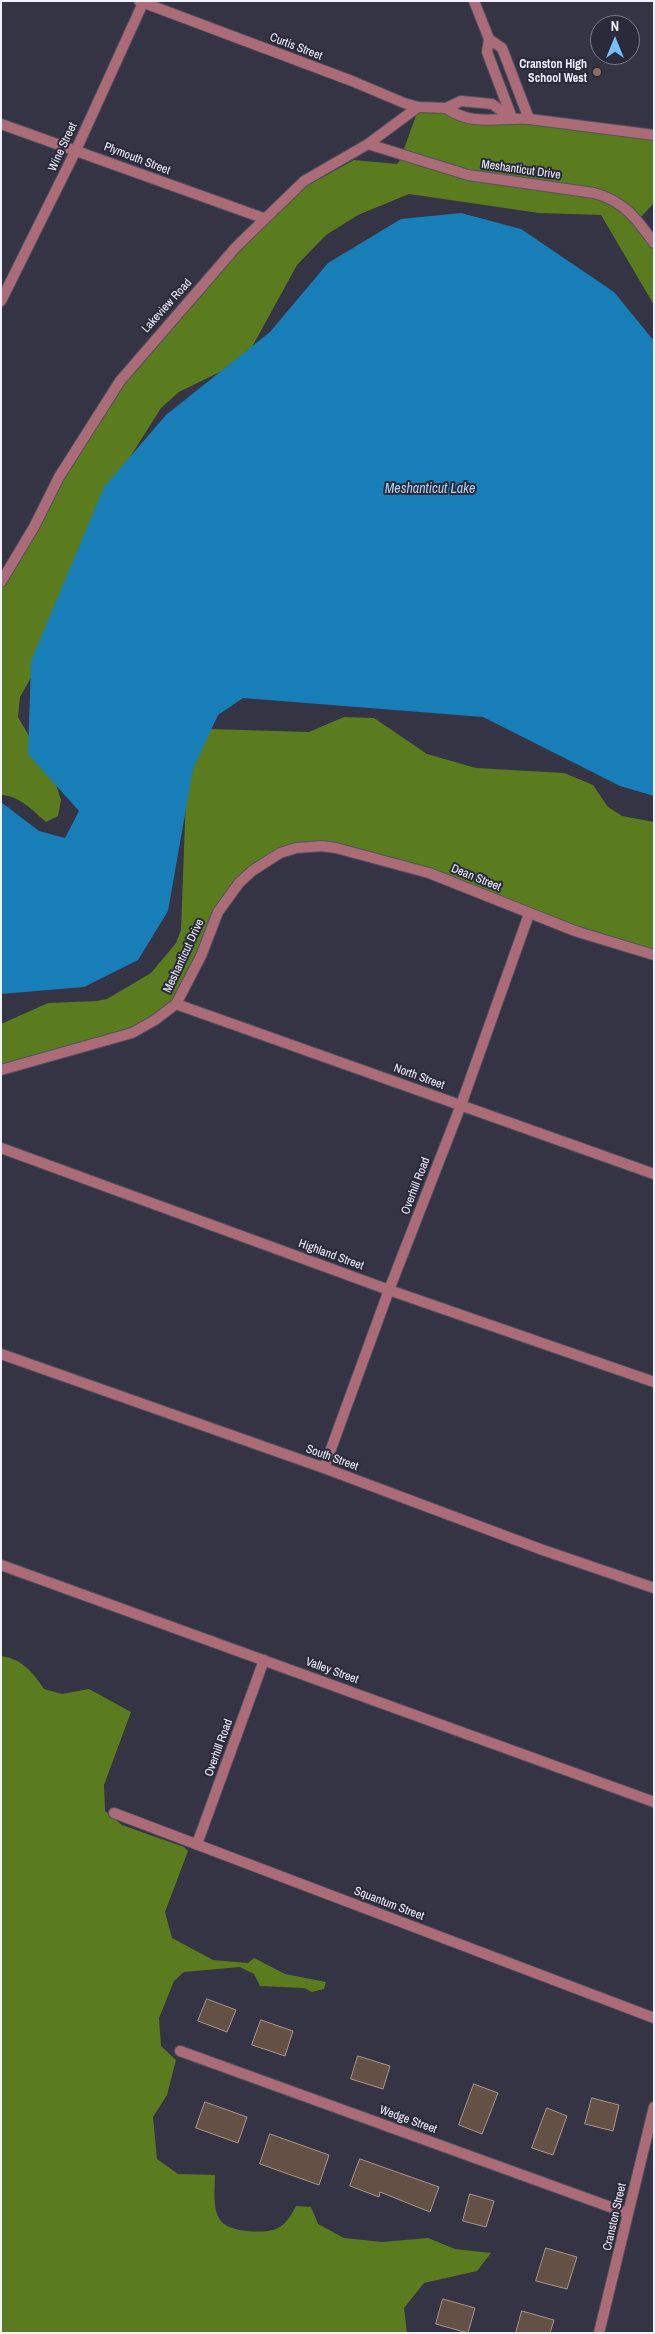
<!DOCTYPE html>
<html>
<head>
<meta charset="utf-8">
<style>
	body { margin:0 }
	#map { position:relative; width:655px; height:2334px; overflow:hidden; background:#343445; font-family:"Archivo Narrow",sans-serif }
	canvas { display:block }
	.frame { position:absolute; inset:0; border:2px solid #f1f2fd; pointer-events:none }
	.north { position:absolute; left:590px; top:15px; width:50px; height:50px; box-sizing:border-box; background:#2a2a3b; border:1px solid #7a7a89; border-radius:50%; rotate:0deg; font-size:14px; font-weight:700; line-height:20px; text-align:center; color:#f1f2fd }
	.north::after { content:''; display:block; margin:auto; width:18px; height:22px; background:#77bff7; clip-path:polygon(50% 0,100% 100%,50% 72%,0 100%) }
</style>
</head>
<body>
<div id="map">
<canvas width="655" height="2334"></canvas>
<div class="frame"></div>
<div class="north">N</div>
</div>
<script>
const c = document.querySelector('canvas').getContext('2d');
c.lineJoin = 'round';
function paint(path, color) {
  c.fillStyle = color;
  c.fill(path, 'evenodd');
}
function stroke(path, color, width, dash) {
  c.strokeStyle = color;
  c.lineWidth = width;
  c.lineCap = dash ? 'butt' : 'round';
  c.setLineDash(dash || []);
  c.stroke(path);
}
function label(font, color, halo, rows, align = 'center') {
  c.font = font + ' "Archivo Narrow",sans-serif';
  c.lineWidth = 4;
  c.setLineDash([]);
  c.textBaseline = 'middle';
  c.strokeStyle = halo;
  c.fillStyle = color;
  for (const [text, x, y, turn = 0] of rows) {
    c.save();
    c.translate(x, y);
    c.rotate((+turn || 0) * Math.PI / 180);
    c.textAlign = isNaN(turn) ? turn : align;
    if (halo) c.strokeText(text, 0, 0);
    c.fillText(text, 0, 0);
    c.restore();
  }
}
paint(new Path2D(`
	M 419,107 L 514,121 L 654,133 L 654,203 L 639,219 L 654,240 L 654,305 L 601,215 L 539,213 L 409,194 L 358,215 L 326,235 L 297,265 L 252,347 L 222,371 L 179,392 L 161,408 L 103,500 L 49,646 L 20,697 L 18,717 L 55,781 L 61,800 L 58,816 L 46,822 C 32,810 20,796 1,795 L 1,580 L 128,370 L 285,198 L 354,160 L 397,164 L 400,160 Z
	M 344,717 L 374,718 L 427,754 L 476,768 L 564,773 L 593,785 L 608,807 L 622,816 L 654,822 L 654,954 L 521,908 L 325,844 L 274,855 L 228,896 L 181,994 L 131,1032 L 1,1069 L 1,1024 L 48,1003 L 97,1001 L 107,999 L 151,973 L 176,943 L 181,930 L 187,768 L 210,729 L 309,732 Z
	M 1,1656 C 22,1659 33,1672 44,1689 L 62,1694 L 89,1689 L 131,1712 L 104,1785 L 105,1811 L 122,1825 L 184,1847 L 188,1851 L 165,1912 L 172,1938 L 213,1960 L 248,1963 L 254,1958 L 285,1974 L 326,1982 L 324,1989 L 312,1992 L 304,1988 L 260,1986 L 254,1974 L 240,1967 L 184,1972 L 174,1981 L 159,2018 L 161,2046 L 176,2060 L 167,2095 L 153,2117 L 157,2159 L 178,2174 L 215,2175 C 215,2188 212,2210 221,2221 C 229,2232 264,2234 276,2229 C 287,2224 291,2215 296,2206 L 311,2207 L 318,2224 L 344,2238 L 382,2242 L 428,2238 L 455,2249 L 491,2253 L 477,2271 L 424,2283 L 404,2308 L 407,2333 L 1,2333 Z`), '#5a7b1e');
paint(new Path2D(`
	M 461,213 L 521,229 L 614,292 L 654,341 L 654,796 L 620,786 L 483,717 L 243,698 L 218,715 L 193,769 L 168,911 L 138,960 L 84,987 L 1,994 L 1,802 L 39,831 L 65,838 L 79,811 L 28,754 L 31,661 L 104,487 L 166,415 L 270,332 L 328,263 L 401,219 Z`), '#177eb8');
const building = new Path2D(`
	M 207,1999 L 236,2010 L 227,2032 L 198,2021 Z
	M 261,2020 L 293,2031 L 285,2056 L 252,2045 Z
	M 358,2056 L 390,2066 L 383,2089 L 351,2079 Z
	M 474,2084 L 498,2093 L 482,2134 L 459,2125 Z
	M 592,2098 L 619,2105 L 613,2131 L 585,2124 Z
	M 205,2102 L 247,2117 L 238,2143 L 196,2128 Z
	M 547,2108 L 567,2116 L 553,2155 L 532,2148 Z
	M 270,2134 L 329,2155 L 319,2185 L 260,2164 Z
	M 360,2159 L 439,2187 L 430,2212 L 380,2192 L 379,2197 L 350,2186 Z
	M 470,2194 L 494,2201 L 486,2227 L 463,2221 Z
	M 546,2248 L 577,2257 L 567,2289 L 536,2281 Z
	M 443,2299 L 475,2308 L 468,2333 L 436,2324 Z
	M 522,2311 L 554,2320 L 550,2333 L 516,2333 Z`);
paint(building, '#635145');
stroke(building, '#ab978a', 1);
const minor = new Path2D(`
	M 474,1 L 489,39 L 487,52 L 512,118
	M 489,39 L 502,48 L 529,119
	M 1,124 L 263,218
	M 368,144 L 468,175 L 594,193 C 624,201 637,219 654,243
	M 1,301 L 76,150 L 143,3
	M 1,582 L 34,527 L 59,477 L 120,381 L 236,247 L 304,181 L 368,144 L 418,107
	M 176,1004 L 654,1174
	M 1,1070 L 132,1033 L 155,1020 L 176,1004 L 201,956 L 218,912 L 239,883 L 252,871 L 280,853 L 296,848 L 322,846 L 336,848 L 429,873 L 575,931 L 654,955
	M 1,1148 L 389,1290 L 654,1382
	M 1,1354 L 324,1468 L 540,1549 L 654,1588
	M 324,1468 L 389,1290 L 461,1105 L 529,914
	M 1,1565 L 654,1802
	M 114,1813 L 654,2018
	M 197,1844 L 264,1660
	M 180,2051 L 627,2213`);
const tertiary = new Path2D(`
	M 139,1 L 352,81 L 404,103 L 418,107 L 446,108 L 461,101 L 492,104 L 512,118
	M 446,108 C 474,127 497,117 529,119 L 654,135
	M 599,2333 L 654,2107`);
stroke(minor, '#525262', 12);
stroke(tertiary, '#525262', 12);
stroke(minor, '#ac6c77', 10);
stroke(tertiary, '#ac6c77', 10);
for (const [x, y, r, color] of [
	[597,72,5,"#8d6e63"]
]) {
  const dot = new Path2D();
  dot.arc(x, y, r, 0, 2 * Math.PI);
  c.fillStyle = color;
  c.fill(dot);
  stroke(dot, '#2a2a3b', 2);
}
label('12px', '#f1f2fd', '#2a2a3b', [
	["Curtis Street",296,47,21],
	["Wine Street",63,147,-65],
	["Plymouth Street",137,159,21],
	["Meshanticut Drive",521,170,8],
	["Lakeview Road",167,306,-48],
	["Dean Street",476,878,22],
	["Meshanticut Drive",184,956,-65],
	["North Street",419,1077,20],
	["Overhill Road",416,1186,-69],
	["Highland Street",331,1255,20],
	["South Street",332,1458,20],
	["Valley Street",332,1671,20],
	["Overhill Road",219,1748,-70],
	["Squantum Street",389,1904,21],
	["Wedge Street",408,2120,20],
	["Cranston Street",615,2217,-77]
]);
label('bold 12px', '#f1f2fd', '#2a2a3b', [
	["Cranston High",587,65],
	["School West",587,79]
], 'right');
label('italic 14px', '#abd4f3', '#2a2a3b', [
	["Meshanticut Lake",430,489]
]);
</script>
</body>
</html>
